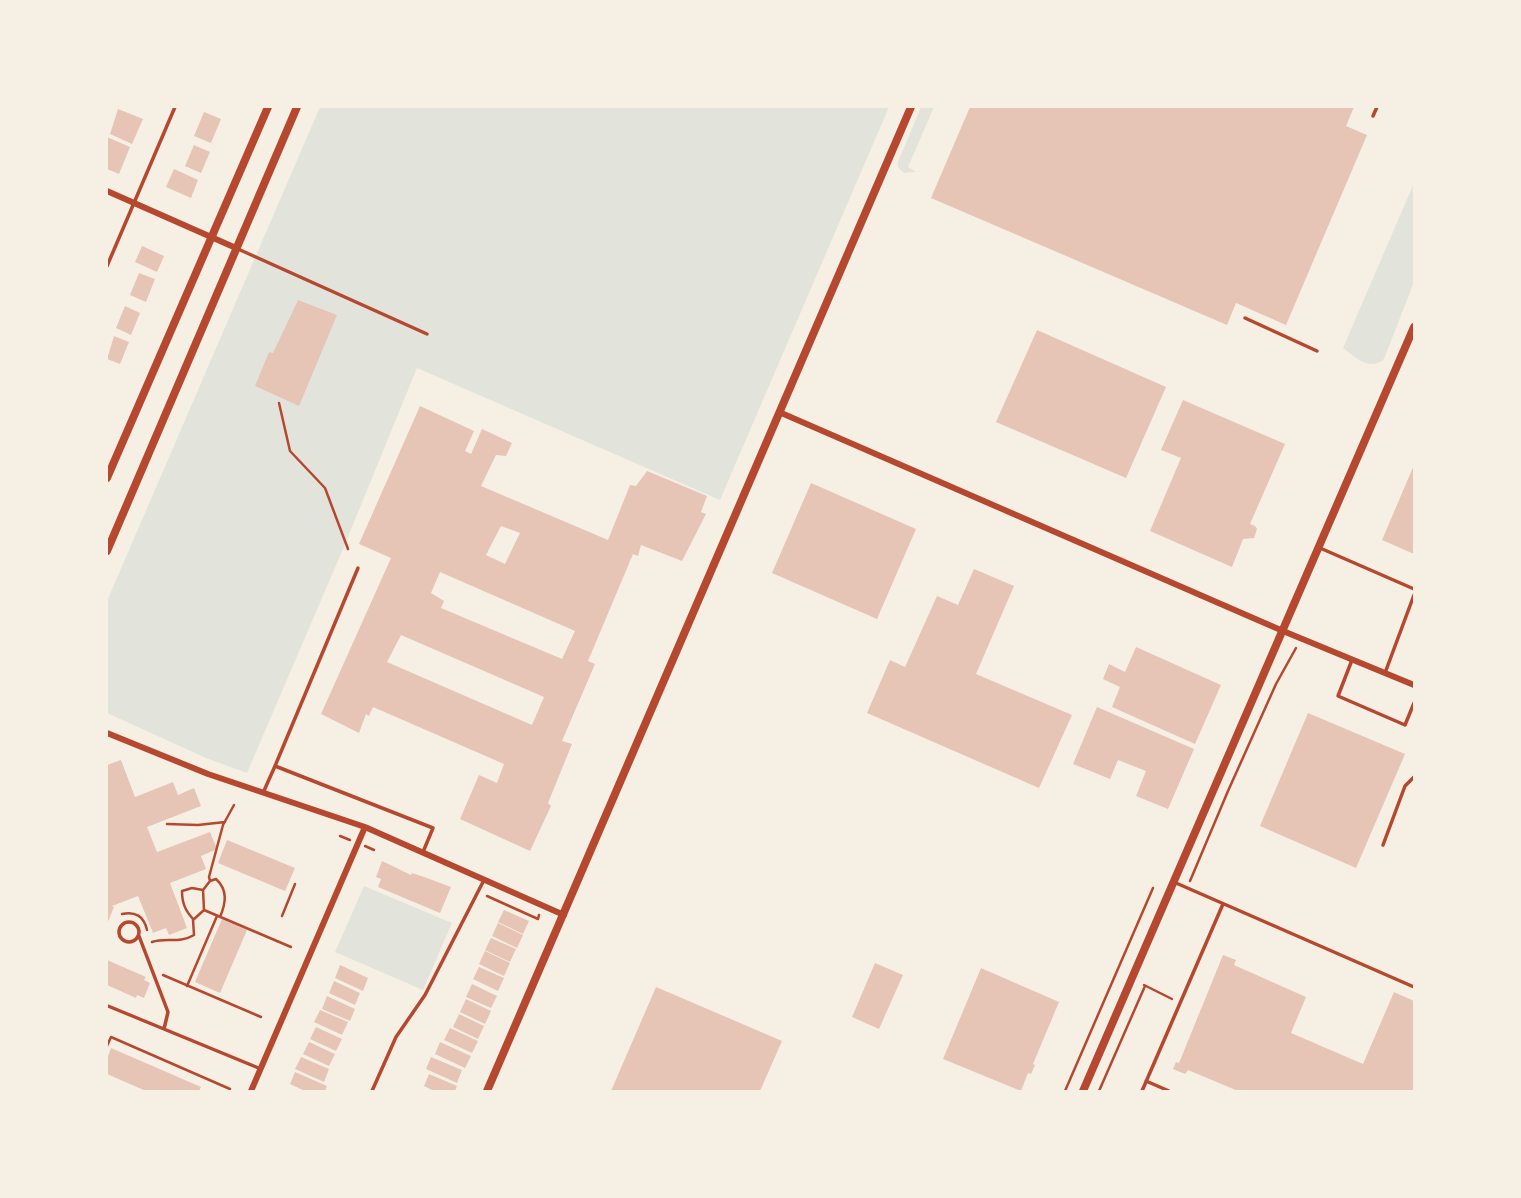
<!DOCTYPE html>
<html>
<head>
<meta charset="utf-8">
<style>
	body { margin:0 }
	#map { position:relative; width:1521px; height:1198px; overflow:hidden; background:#f6efe4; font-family:"Work Sans",sans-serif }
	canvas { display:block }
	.frame { position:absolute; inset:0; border:108px solid #f6efe4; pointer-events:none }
</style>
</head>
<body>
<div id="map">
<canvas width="1521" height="1198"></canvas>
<div class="frame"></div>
</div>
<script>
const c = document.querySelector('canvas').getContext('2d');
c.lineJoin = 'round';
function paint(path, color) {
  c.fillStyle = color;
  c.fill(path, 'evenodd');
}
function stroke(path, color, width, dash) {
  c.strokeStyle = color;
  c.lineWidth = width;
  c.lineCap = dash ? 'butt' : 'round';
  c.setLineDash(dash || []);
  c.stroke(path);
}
paint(new Path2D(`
	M 320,107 L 889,107 L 720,500 L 417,368 L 343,549 L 247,773 L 206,758 L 107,713 L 107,601 Z
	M 921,107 L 934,107 L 908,167 L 916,172 L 904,173 L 898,167 L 898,162 Z
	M 1414,183 L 1414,282 L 1384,359 C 1370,372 1355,357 1343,348 Z
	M 364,886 L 452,923 L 423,990 L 335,952 Z`), '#e2e4dc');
paint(new Path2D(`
	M 970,107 L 1354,107 L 1346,126 L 1367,135 L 1286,325 L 1236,303 L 1227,325 L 931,198 Z
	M 118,109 L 143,119 L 132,144 L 110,134 Z
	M 204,112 L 221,119 L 211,143 L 194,136 Z
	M 107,137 L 130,147 L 119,174 L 107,169 Z
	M 194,145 L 210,152 L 201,173 L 185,166 Z
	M 174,169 L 198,180 L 191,198 L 166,187 Z
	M 142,246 L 164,256 L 157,272 L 135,262 Z
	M 139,273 L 155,279 L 146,302 L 130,295 Z
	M 298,300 L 337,315 L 299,406 L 255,386 L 269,352 L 273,353 Z
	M 125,306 L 140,313 L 131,335 L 116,328 Z
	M 1037,330 L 1166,387 L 1126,478 L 996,422 Z
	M 114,336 L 129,342 L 120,364 L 107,359 Z
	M 1183,400 L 1285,444 L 1250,524 L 1255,526 L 1257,529 L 1254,538 L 1243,539 L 1232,567 L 1150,531 L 1181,458 L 1161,450 Z
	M 420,406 L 474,431 L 465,451 L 471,454 L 482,429 L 512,443 L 506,456 L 496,455 L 481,486 L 608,540 L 630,485 L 636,486 L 647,471 L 707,496 L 701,512 L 706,514 L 682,561 L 641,545 L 638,556 L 633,554 L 588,661 L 595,664 L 562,741 L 572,744 L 548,803 L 551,806 L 530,851 L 460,819 L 479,775 L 497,783 L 504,764 L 373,707 L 369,716 L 366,714 L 359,733 L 321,714 L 391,558 L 359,544 ZM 501,526 L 520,533 L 505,564 L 486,555 ZM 440,572 L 575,631 L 562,659 L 441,608 L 444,601 L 431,593 ZM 401,635 L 544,697 L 532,725 L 387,662 Z
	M 1414,465 L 1414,554 L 1382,540 Z
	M 811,483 L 916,529 L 877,619 L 772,573 Z
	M 974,569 L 1014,586 L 976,674 L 1072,715 L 1039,788 L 867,713 L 890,660 L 905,667 L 937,596 L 958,605 Z
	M 1136,647 L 1221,685 L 1195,744 L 1112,707 L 1120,687 L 1103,679 L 1109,664 L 1125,672 Z
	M 1097,707 L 1194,749 L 1168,809 L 1136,796 L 1146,771 L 1118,760 L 1110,779 L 1073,764 Z
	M 1308,713 L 1405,754 L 1356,868 L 1260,826 Z
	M 121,760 L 135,797 L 173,782 L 178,795 L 194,788 L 201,806 L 147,827 L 157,852 L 210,832 L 217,849 L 201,856 L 206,869 L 170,883 L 187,928 L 169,935 L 166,928 L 153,933 L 138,896 L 112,906 L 114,907 L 107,924 L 107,765 Z
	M 227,840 L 295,868 L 285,891 L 218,863 Z
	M 382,861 L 411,875 L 412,873 L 427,878 L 451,887 L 440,913 L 378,887 L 381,879 L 376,877 Z
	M 504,910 L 529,921 L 523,934 L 498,922 Z
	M 222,919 L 247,930 L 220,993 L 195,982 Z
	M 498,923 L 523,935 L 517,948 L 492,936 Z
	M 491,938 L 516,949 L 510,962 L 485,950 Z
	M 485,951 L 510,963 L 504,976 L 479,964 Z
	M 1223,955 L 1236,960 L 1234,965 L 1306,997 L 1291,1033 L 1363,1064 L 1394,992 L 1414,1001 L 1414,1091 L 1238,1091 L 1188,1070 L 1185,1074 L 1173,1069 L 1176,1062 L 1179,1063 Z
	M 107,960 L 146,977 L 144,980 L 150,983 L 144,998 L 137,995 L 136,998 L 107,985 Z
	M 875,963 L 903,975 L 879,1029 L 852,1017 Z
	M 340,965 L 368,978 L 363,991 L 335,978 Z
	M 479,967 L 504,978 L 498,991 L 473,979 Z
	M 981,968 L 1059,1002 L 1033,1064 L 1035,1065 L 1031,1074 L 1028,1073 L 1021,1091 L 943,1059 Z
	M 334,981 L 360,993 L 355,1005 L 329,993 Z
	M 472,984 L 497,996 L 491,1008 L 466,997 Z
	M 656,987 L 782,1041 L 760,1091 L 611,1091 Z
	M 327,996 L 355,1009 L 350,1021 L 322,1009 Z
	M 466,999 L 491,1011 L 485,1024 L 460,1012 Z
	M 320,1010 L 348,1022 L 342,1035 L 314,1022 Z
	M 459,1014 L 484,1026 L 478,1039 L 453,1027 Z
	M 316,1027 L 342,1039 L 336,1051 L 310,1039 Z
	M 450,1028 L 478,1041 L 472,1053 L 444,1040 Z
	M 309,1042 L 335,1054 L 329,1066 L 303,1054 Z
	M 440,1042 L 471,1056 L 465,1068 L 435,1054 Z
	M 111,1048 L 201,1087 L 199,1091 L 146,1091 L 107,1074 L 107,1059 Z
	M 301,1057 L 329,1069 L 324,1082 L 295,1069 Z
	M 431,1057 L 462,1070 L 457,1083 L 426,1069 Z
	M 295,1072 L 327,1086 L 325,1091 L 305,1091 L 290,1084 Z
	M 429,1074 L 457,1086 L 455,1091 L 434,1091 L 424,1086 Z`), '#e6c5b7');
stroke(new Path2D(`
	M 279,403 L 290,451 L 325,488 L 348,549
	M 167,824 L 198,825 L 225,822
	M 340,836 L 350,840
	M 365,846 L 374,850
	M 1190,881 L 1228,791 L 1276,684 L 1296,648
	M 487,896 L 538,919 L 539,915
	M 204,910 L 291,947
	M 122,914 C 135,911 144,916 147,930
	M 282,916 L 295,884
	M 220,917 C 226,903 228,890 216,879 L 210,881 L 209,877 L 223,825 L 234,805
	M 193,919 C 185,910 182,903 182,891 L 192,888 L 203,890
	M 152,942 C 166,937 179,944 194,935 L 193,920 L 204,910 L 203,890 L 210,881
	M 163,975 L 261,1017
	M 1144,985 L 1172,999
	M 187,986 L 217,916
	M 107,1046 L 111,1037 L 230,1089
	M 1065,1091 L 1153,888
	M 1099,1091 L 1145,986`), '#b5482f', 2.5);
stroke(new Path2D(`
	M 1373,116 L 1377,107
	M 238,249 L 427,334
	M 107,266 L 175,107
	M 1245,318 L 1317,351
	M 1320,548 L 1414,589
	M 1352,660 L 1338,696 L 1405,725 L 1414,703
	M 1385,673 L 1414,595
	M 275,766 L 358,568
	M 263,793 L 275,766 L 433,828 L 423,852
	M 1383,845 L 1405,786 L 1414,777
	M 1176,883 L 1414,987
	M119 932a10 10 0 1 1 20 0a10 10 0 1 1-20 0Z
	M 139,936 L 168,1012 L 164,1029
	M 108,1006 L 261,1069
	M 1146,1081 L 1169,1091
	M 372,1091 L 396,1037 L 425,995 L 484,880
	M 1142,1091 L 1223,904`), '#b5482f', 3.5);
stroke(new Path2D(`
	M 107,191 L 236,248
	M 779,412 L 1283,631 L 1414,685
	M 107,733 L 208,774 L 365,827 L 564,915
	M 251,1091 L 365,827`), '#b5482f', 6);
stroke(new Path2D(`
	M 107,478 L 268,107
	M 107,551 L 297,107
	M 487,1091 L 911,107
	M 1083,1091 L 1414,327`), '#b5482f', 8);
</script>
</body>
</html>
